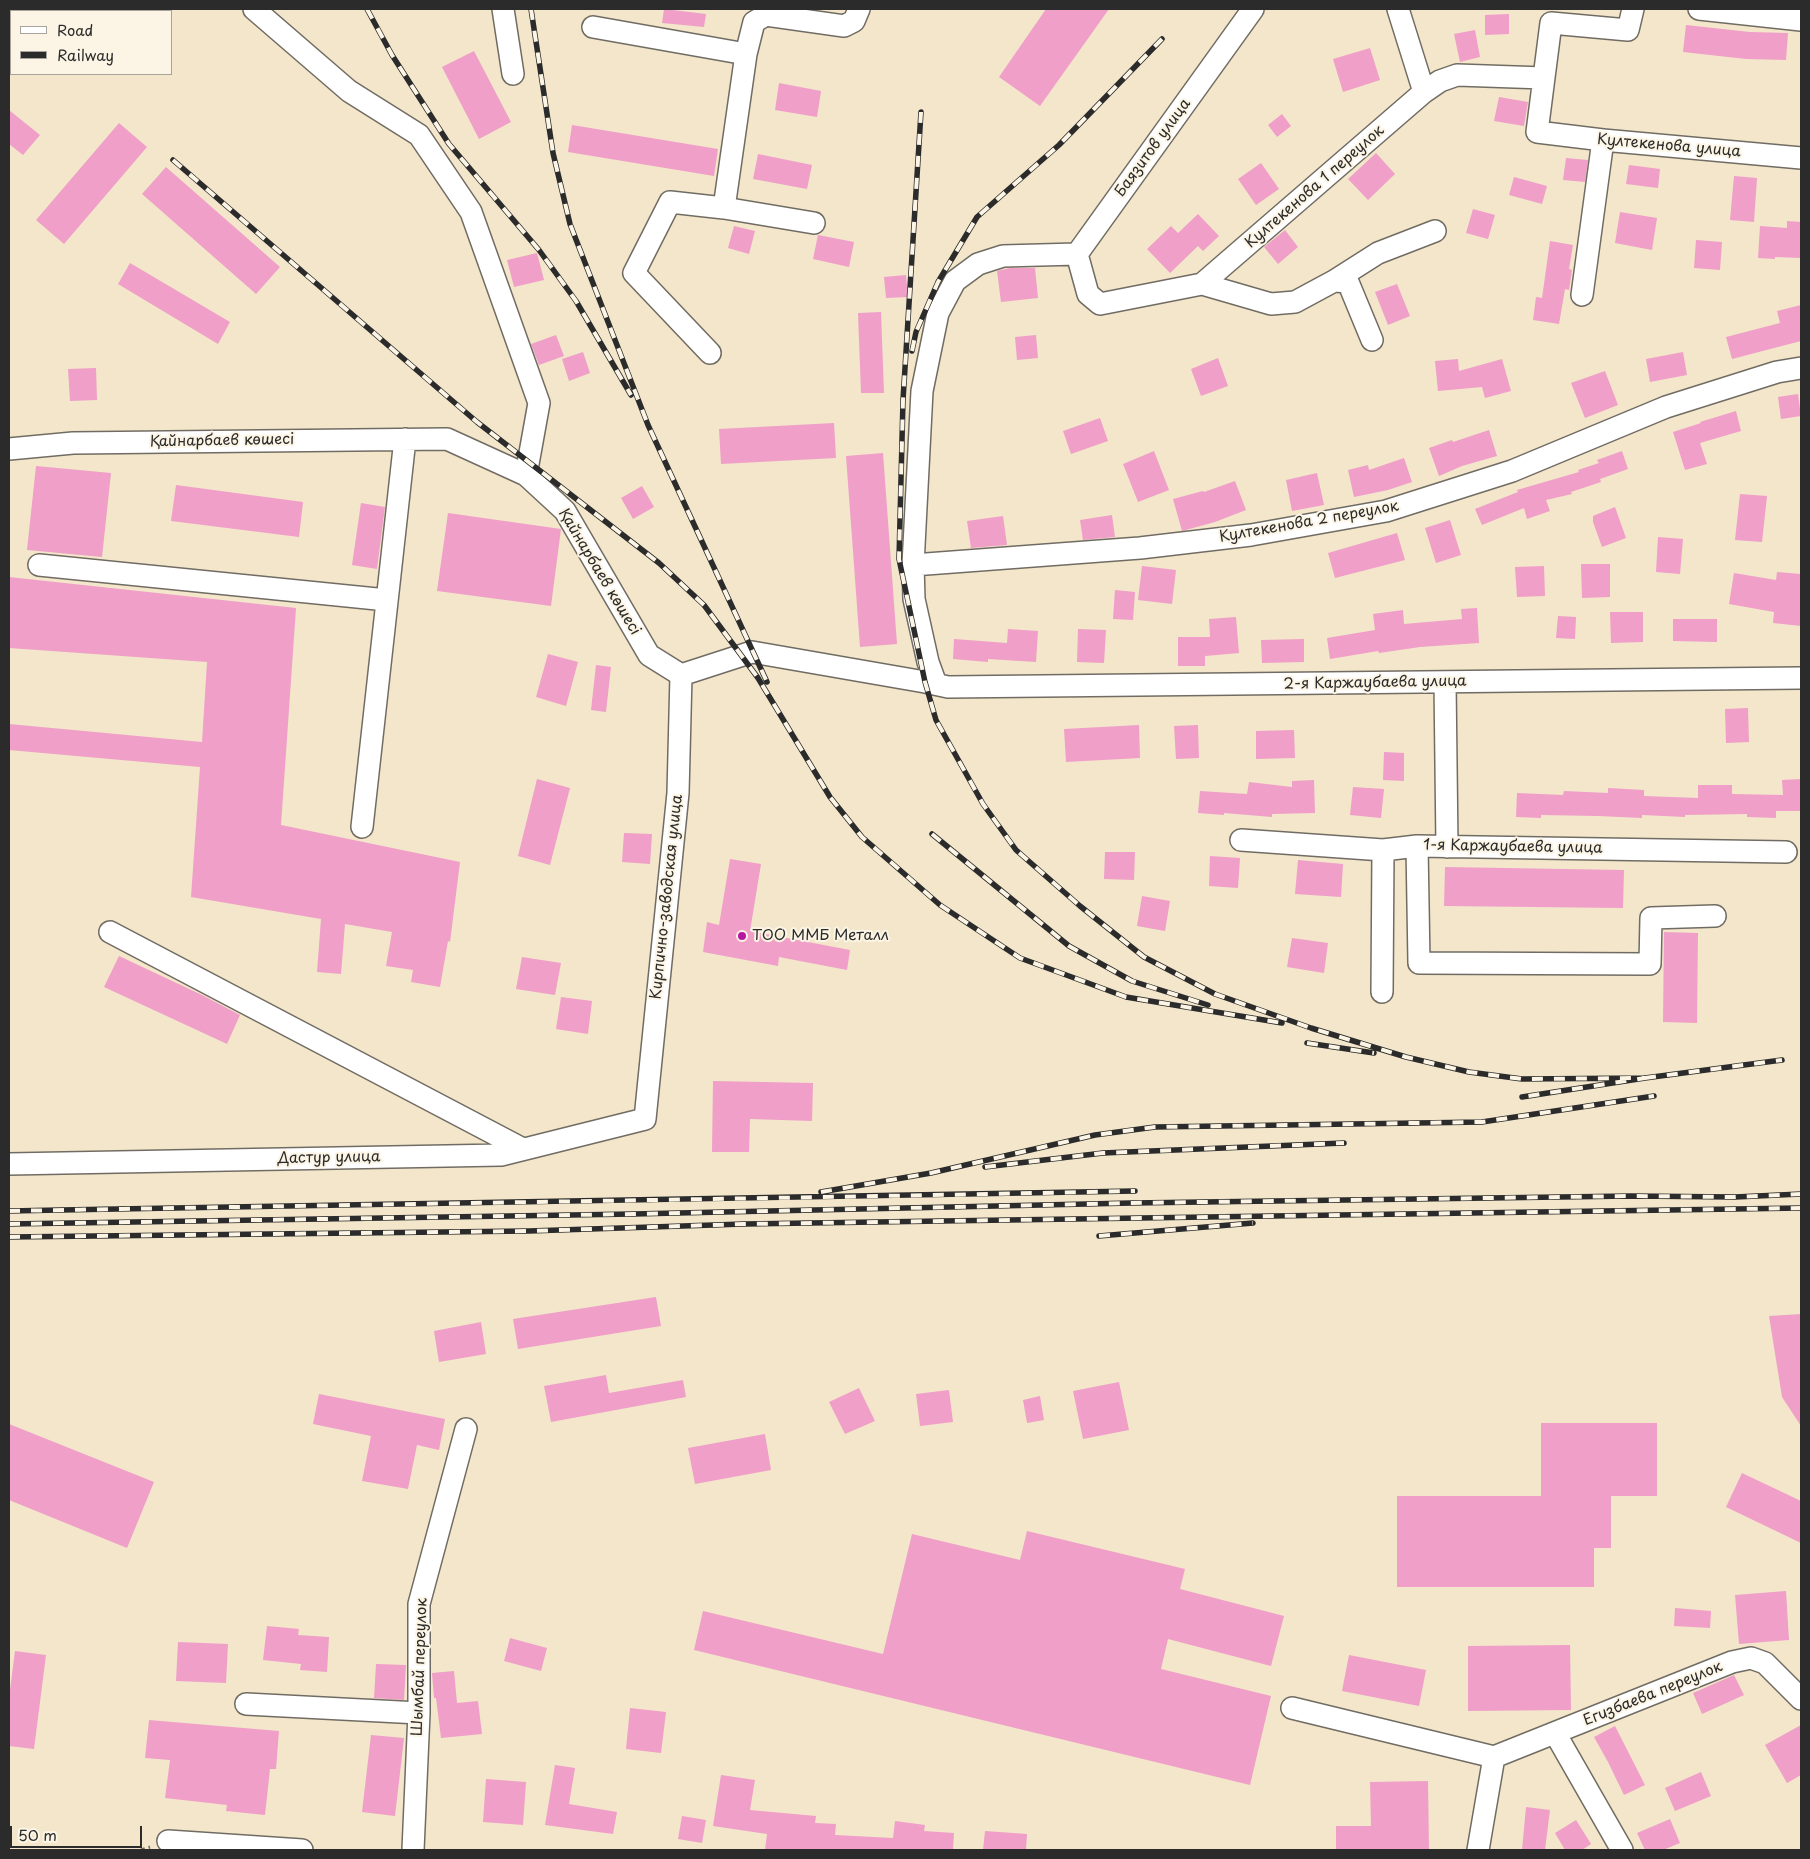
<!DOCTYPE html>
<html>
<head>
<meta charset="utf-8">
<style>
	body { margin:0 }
	#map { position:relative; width:1810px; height:1859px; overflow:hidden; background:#f3e6cb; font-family:"Playpen Sans",sans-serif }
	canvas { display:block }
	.frame { position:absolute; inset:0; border:10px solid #2b2b2b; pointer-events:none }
	.legend { position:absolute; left:10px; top:10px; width:162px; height:65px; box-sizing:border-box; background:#fcf5e5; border:1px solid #a8a49b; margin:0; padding:6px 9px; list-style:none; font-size:15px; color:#2b2b2b }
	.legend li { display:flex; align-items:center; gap:10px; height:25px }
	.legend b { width:25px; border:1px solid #a8a49b }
	.scale { position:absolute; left:10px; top:1826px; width:132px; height:22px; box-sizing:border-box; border:2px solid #2b2b2b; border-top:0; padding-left:6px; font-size:15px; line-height:18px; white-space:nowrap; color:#2b2b2b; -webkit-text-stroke:4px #fcf5e5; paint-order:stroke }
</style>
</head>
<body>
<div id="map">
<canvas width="1810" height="1859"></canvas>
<div class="frame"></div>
<ul class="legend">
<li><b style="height:6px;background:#fff"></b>Road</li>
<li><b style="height:6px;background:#2b2b2b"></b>Railway</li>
</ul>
<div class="scale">50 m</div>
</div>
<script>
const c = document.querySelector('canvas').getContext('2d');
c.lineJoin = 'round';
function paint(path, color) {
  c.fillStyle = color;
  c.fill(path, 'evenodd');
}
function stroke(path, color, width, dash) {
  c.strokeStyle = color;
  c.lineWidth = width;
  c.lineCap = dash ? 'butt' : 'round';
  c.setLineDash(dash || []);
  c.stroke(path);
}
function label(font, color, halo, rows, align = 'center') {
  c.font = font + ' "Playpen Sans",sans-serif';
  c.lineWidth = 4;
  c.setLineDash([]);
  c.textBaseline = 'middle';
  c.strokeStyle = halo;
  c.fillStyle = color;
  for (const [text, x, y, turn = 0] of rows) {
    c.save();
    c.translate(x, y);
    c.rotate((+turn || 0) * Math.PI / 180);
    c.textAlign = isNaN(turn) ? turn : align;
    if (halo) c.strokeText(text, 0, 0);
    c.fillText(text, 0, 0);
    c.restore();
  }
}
paint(new Path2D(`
	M 664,9 L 706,14 L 704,27 L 662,23 Z
	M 1046,9 L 1109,9 L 1040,106 L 999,77 Z
	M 1509,14 L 1509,34 L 1485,35 L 1485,15 Z
	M 1686,25 L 1750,32 L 1788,33 L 1786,60 L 1746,59 L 1683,52 Z
	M 1475,30 L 1480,57 L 1460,62 L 1454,34 Z
	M 1370,48 L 1380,80 L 1343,92 L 1333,59 Z
	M 474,51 L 511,122 L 479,139 L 442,67 Z
	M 779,83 L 821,91 L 817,117 L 775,110 Z
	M 1499,97 L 1528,102 L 1524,126 L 1494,121 Z
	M 9,110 L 40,135 L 23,155 L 9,144 Z
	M 1282,114 L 1291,126 L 1277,137 L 1268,125 Z
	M 119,123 L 147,147 L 64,244 L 36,220 Z
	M 572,125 L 718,149 L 714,176 L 568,152 Z
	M 1376,153 L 1395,174 L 1368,200 L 1348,179 Z
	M 758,154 L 812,165 L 807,189 L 753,179 Z
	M 1566,158 L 1588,160 L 1585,182 L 1563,180 Z
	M 1261,163 L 1279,189 L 1256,205 L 1238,179 Z
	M 1629,165 L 1660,169 L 1658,188 L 1626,184 Z
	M 166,167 L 280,267 L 256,294 L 142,194 Z
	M 1734,176 L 1757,178 L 1754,222 L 1730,220 Z
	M 1514,177 L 1547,186 L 1542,204 L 1509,195 Z
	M 1473,209 L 1495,215 L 1488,239 L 1466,233 Z
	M 1620,212 L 1657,218 L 1652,250 L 1615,243 Z
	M 1198,214 L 1219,236 L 1203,251 L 1198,246 L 1170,273 L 1147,249 L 1171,226 L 1178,233 Z
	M 1787,221 L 1801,222 L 1801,258 L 1775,257 L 1775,259 L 1758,258 L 1760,226 L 1787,228 Z
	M 734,226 L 755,231 L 749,254 L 728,248 Z
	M 1285,230 L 1298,247 L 1278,264 L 1264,247 Z
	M 818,235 L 854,242 L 849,267 L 813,259 Z
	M 1696,240 L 1722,242 L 1720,270 L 1694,268 Z
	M 1550,241 L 1573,245 L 1569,269 L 1572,270 L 1569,290 L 1565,289 L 1559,324 L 1533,320 L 1536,297 L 1542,298 Z
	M 537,253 L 544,280 L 514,287 L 507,260 Z
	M 130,263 L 230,322 L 218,344 L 118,284 Z
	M 1035,268 L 1038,298 L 1001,302 L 997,271 L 1010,268 Z
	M 906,275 L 908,297 L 886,298 L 884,277 Z
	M 1397,284 L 1410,316 L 1388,325 L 1375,292 Z
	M 1801,305 L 1801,341 L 1732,359 L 1726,337 L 1780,323 L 1777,311 Z
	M 881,312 L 884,393 L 861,393 L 858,313 Z
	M 556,335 L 564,356 L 539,365 L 531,344 Z
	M 1036,335 L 1038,358 L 1017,360 L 1015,337 Z
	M 583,352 L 590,373 L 569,381 L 562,359 Z
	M 1683,352 L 1687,375 L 1650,382 L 1646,359 Z
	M 1218,358 L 1228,386 L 1201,396 L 1191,369 Z
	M 1458,359 L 1459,371 L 1502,359 L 1511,391 L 1485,398 L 1482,387 L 1438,391 L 1435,361 Z
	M 96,368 L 97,400 L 70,401 L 68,369 Z
	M 1605,371 L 1618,405 L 1585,418 L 1571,383 Z
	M 1798,394 L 1801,416 L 1781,419 L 1778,397 Z
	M 1736,411 L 1741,431 L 1700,443 L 1707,464 L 1685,470 L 1673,432 L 1701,423 L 1700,422 Z
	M 1100,418 L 1108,441 L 1071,454 L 1063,431 Z
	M 834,423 L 836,458 L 721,464 L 719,429 Z
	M 1489,430 L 1497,456 L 1462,466 L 1439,476 L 1429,448 L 1452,440 L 1453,442 Z
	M 1154,451 L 1169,490 L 1138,502 L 1123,464 Z
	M 1622,451 L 1628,469 L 1600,479 L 1601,482 L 1571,492 L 1572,494 L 1546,500 L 1550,511 L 1527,519 L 1524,508 L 1482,525 L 1475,509 L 1518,492 L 1517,490 L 1579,472 L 1578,470 L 1599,463 L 1597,460 Z
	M 883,453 L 897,644 L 860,647 L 846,456 Z
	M 1404,458 L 1412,482 L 1388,490 L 1354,497 L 1348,470 L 1368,465 L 1369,470 Z
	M 36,466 L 111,473 L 102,557 L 27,550 Z
	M 1317,473 L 1324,505 L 1292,511 L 1286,480 Z
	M 1235,481 L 1246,510 L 1215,522 L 1182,531 L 1173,499 L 1203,491 L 1204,492 Z
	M 176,485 L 303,502 L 299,537 L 171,521 Z
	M 642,486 L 654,507 L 633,519 L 621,498 Z
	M 1740,494 L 1767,496 L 1762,542 L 1735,540 Z
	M 361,503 L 385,507 L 377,569 L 352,565 Z
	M 1615,507 L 1626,538 L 1602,547 L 1593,522 L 1593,516 Z
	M 448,513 L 561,529 L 551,606 L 437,591 Z
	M 1112,515 L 1115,537 L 1083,540 L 1080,520 Z
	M 1003,516 L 1007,545 L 971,548 L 967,521 Z
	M 1450,520 L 1461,555 L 1436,563 L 1425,528 Z
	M 1397,533 L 1405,560 L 1335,578 L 1328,553 Z
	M 1658,537 L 1683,539 L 1680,574 L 1656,572 Z
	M 1581,564 L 1610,564 L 1610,597 L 1582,598 Z
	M 1142,566 L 1176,570 L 1172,604 L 1138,600 Z
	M 1544,566 L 1545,596 L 1517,597 L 1515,567 Z
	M 1777,572 L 1801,574 L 1801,626 L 1773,623 L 1774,612 L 1729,604 L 1734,573 L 1776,580 Z
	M 9,577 L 296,608 L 281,825 L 460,862 L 450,942 L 448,941 L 440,987 L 411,982 L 413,970 L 386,966 L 392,932 L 345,924 L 341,974 L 317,972 L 321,919 L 191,897 L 200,767 L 9,750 L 9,724 L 202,742 L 207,662 L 9,648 Z
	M 1115,590 L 1135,592 L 1133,620 L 1113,619 Z
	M 1477,608 L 1479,643 L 1420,647 L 1379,653 L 1378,651 L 1330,659 L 1327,638 L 1375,630 L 1373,614 L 1403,610 L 1404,624 L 1462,619 L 1461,609 Z
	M 1610,612 L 1643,612 L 1643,642 L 1611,643 Z
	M 1558,616 L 1576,617 L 1575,639 L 1556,638 Z
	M 1236,617 L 1239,653 L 1205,656 L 1205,666 L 1178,666 L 1178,637 L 1210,637 L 1209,619 Z
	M 1673,619 L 1717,619 L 1717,642 L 1673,641 Z
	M 1008,629 L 1038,631 L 1036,662 L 988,659 L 988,662 L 953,659 L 954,639 L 1007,643 Z
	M 1078,629 L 1106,630 L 1104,663 L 1077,662 Z
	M 1304,639 L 1304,662 L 1262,663 L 1261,640 Z
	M 548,654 L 578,662 L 566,706 L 536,697 Z
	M 596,665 L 611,667 L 606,712 L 591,710 Z
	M 1748,708 L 1749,742 L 1726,743 L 1725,709 Z
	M 1139,725 L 1140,758 L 1066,762 L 1064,729 Z
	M 1198,725 L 1199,758 L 1176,759 L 1174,726 Z
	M 1294,730 L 1295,758 L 1256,759 L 1256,731 Z
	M 1384,752 L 1404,753 L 1404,781 L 1383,780 Z
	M 537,779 L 570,788 L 550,865 L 518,856 Z
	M 1801,779 L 1801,811 L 1776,811 L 1776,818 L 1747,817 L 1747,814 L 1685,815 L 1685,817 L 1642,815 L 1642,818 L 1598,816 L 1541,815 L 1541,818 L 1516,817 L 1517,793 L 1563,795 L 1564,791 L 1608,793 L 1608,788 L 1644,790 L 1644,796 L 1698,798 L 1698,785 L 1732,785 L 1732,794 L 1783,795 L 1782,780 Z
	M 1314,780 L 1315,813 L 1272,814 L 1272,817 L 1224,813 L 1224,815 L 1198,813 L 1200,791 L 1247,794 L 1249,782 L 1292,787 L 1292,781 Z
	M 1353,787 L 1384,789 L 1381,818 L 1350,815 Z
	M 624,833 L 652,834 L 650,864 L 622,862 Z
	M 1105,852 L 1135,852 L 1134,880 L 1104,879 Z
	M 1210,856 L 1240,858 L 1238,888 L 1209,886 Z
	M 730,859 L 761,864 L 750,931 L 850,950 L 847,970 L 779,957 L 778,966 L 703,952 L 707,922 L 719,925 Z
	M 1298,860 L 1343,864 L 1341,897 L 1295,894 Z
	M 1445,867 L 1624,870 L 1623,908 L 1444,906 Z
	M 1142,896 L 1170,901 L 1165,931 L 1137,926 Z
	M 1664,932 L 1698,933 L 1697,1023 L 1663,1022 Z
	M 1292,938 L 1328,943 L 1324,973 L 1287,967 Z
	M 119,956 L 202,995 L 240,1015 L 227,1044 L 104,987 Z
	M 522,957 L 561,963 L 555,995 L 516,989 Z
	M 561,997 L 592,1001 L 588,1034 L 556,1029 Z
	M 713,1081 L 813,1083 L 812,1121 L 750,1119 L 749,1152 L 712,1152 Z
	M 656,1297 L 661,1326 L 518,1349 L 513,1319 Z
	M 1801,1314 L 1801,1426 L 1782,1397 L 1769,1316 Z
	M 481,1322 L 486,1354 L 439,1362 L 434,1331 Z
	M 606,1375 L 609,1393 L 683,1380 L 686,1397 L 551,1422 L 544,1386 Z
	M 1119,1382 L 1129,1430 L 1083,1439 L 1073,1391 Z
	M 859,1388 L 875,1421 L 845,1434 L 829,1402 Z
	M 949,1390 L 953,1422 L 920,1426 L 916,1394 Z
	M 319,1394 L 445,1419 L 439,1450 L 417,1445 L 408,1489 L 362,1481 L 371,1436 L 313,1424 Z
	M 1040,1396 L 1044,1420 L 1027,1423 L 1023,1400 Z
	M 1541,1423 L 1657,1423 L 1657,1496 L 1611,1496 L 1611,1548 L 1594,1548 L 1594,1587 L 1397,1587 L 1397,1496 L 1541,1496 Z
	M 9,1424 L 154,1482 L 127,1548 L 9,1500 Z
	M 765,1434 L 771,1470 L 695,1484 L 688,1448 Z
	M 1742,1473 L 1801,1501 L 1801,1543 L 1726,1507 Z
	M 1027,1531 L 1185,1569 L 1180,1589 L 1284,1616 L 1271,1666 L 1168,1639 L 1161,1669 L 1271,1696 L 1250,1785 L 694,1650 L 703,1611 L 883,1654 L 912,1534 L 1020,1560 Z
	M 1786,1591 L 1789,1640 L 1739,1644 L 1735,1595 Z
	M 1675,1608 L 1711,1611 L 1710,1628 L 1674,1626 Z
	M 267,1626 L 299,1629 L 298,1635 L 329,1637 L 327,1672 L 300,1670 L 301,1664 L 263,1660 Z
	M 510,1638 L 547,1648 L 541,1671 L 504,1661 Z
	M 178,1642 L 228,1644 L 226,1683 L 176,1681 Z
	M 1570,1645 L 1571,1710 L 1468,1711 L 1468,1646 Z
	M 15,1651 L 46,1655 L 34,1749 L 9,1746 L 9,1698 Z
	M 1349,1655 L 1426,1670 L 1419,1706 L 1342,1691 Z
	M 376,1664 L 406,1665 L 404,1700 L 374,1698 Z
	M 454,1671 L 457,1703 L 478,1701 L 482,1734 L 441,1738 L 436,1698 L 434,1698 L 432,1673 Z
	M 1734,1675 L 1744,1695 L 1702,1714 L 1693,1693 Z
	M 630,1708 L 666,1712 L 661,1753 L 626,1749 Z
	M 149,1720 L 279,1731 L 276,1769 L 270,1769 L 265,1815 L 226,1811 L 227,1805 L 165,1798 L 170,1760 L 145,1758 Z
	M 1801,1725 L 1801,1775 L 1787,1783 L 1765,1745 Z
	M 1615,1726 L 1645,1785 L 1624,1795 L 1608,1762 L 1594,1737 Z
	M 371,1735 L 404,1738 L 395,1816 L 362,1812 Z
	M 555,1765 L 575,1768 L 569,1804 L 617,1812 L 613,1834 L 545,1825 Z
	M 1701,1772 L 1711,1796 L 1675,1811 L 1665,1788 Z
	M 721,1775 L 755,1780 L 750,1810 L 816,1816 L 815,1823 L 836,1824 L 835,1835 L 893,1838 L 895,1821 L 925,1825 L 924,1831 L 954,1833 L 953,1850 L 765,1850 L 767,1834 L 713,1826 Z
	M 486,1779 L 526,1782 L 523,1825 L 483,1822 Z
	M 1428,1781 L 1429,1850 L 1336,1850 L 1336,1826 L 1371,1826 L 1370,1782 Z
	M 1526,1807 L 1550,1810 L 1545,1850 L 1522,1850 Z
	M 682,1816 L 706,1820 L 702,1843 L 678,1839 Z
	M 1670,1819 L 1680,1843 L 1663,1850 L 1645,1850 L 1637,1833 Z
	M 1576,1820 L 1591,1844 L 1582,1850 L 1565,1850 L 1555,1833 Z
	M 985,1831 L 1027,1834 L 1026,1850 L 983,1850 Z`), '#ef9fc8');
const minor = new Path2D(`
	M 254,9 L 349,91 L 419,135 L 471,212 L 539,403 L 526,475
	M 503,9 L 513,74
	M 1253,9 L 1077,254 L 1088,294 L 1100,304 L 1202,284 L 1424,92 L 1440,81 L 1457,75 L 1544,78
	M 1398,9 L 1424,92
	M 1633,9 L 1628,30 L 1551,23 L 1537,132 L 1603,140 L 1801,158
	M 1699,9 L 1801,20
	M 593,27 L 746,54
	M 724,208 L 746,54 L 754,22 L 766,15 L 844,26 L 854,21 L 859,9
	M 1334,281 L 1378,253 L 1435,231
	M 1202,284 L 1271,304 L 1295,302 L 1334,281 L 1348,282 L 1372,340
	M 1582,295 L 1603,140
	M 710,353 L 634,273 L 670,202 L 724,208 L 814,223
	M 9,449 L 73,443 L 447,439 L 526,475 L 565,511 L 649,655 L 681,675 L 752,652 L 925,682 L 948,687 L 1801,678
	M 39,565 L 387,600
	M 913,565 L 1140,548 L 1251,535 L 1386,511 L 1512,471 L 1666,407 L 1777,372 L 1801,368
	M 1445,682 L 1447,847
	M 936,684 L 928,662 L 914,599 L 913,565 L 922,391 L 938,313 L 955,281 L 978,264 L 1003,256 L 1077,254
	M 362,827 L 405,439
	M 1241,840 L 1383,850 L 1417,846 L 1786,852
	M 1417,846 L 1419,963 L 1650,964 L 1651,918 L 1715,916
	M 110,932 L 523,1149
	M 1382,992 L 1383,850
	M 9,1164 L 501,1155 L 645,1119 L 678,793 L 681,675
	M 246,1704 L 419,1713
	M 1292,1708 L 1494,1757
	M 1555,1733 L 1622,1850
	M 1494,1757 L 1732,1662 L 1751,1658 L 1765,1663 L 1801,1699
	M 168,1841 L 302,1850
	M 413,1850 L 419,1713 L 419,1604 L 466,1429
	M 1478,1850 L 1494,1757`);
stroke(minor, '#716c63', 24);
stroke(new Path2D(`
	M 141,1850 L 150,1847`), '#716c63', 3, [4, 4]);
stroke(minor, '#fff', 21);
const rail = new Path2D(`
	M 367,9 L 392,55 L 449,144 L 539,250 L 576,301 L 631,395
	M 531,9 L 553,153 L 570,224 L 648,425 L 767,682
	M 921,112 L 903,400 L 899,559 L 925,682 L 936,720 L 983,804 L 1016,850 L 1080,906 L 1144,957 L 1215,994 L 1311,1028 L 1406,1057 L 1469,1072 L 1522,1079 L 1645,1078 L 1522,1097
	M 173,160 L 477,422 L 659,563 L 704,605 L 758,678 L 830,797 L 862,837 L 940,905 L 1020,958 L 1126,997 L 1282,1023
	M 912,351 L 916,332 L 938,282 L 977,217 L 1059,145 L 1162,39
	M 932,834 L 1069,946 L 1132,981 L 1208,1005
	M 1307,1043 L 1374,1053
	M 1645,1078 L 1782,1060
	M 985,1167 L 1103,1153 L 1344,1143
	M 821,1192 L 931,1173 L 1095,1135 L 1155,1127 L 1482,1122 L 1654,1096
	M 9,1211 C 384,1204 759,1199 1135,1191
	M 9,1224 L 633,1214 L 1132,1203 L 1631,1196 L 1735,1197 L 1801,1194
	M 1099,1236 L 1253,1223
	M 9,1237 L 529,1231 L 744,1224 L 1801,1208`);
stroke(rail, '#2b2b2b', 5.5);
stroke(rail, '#fcf5e5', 4, [11]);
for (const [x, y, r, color] of [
	[742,936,5,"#b5179e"]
]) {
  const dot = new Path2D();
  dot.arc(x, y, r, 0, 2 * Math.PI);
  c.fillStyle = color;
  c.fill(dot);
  stroke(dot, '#fcf5e5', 2);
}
label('15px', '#2b2b2b', '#fcf5e5', [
	["Култекенова улица",1669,146,5],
	["Баязитов улица",1153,148,-54],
	["Култекенова 1 переулок",1315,187,-41],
	["Қайнарбаев көшесі",222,441,-1],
	["Култекенова 2 переулок",1309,522,-10],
	["Қайнарбаев көшесі",599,572,59],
	["2-я Каржаубаева улица",1375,683,-1],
	["1-я Каржаубаева улица",1513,847,1],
	["Кирпично-заводская улица",667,897,-84],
	["Дастур улица",329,1158,-1],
	["Шымбай переулок",420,1667,-88],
	["Егизбаева переулок",1653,1694,-22]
]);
label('15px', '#2b2b2b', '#fcf5e5', [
	["ТОО ММБ Металл",752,936]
], 'left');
</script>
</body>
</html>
